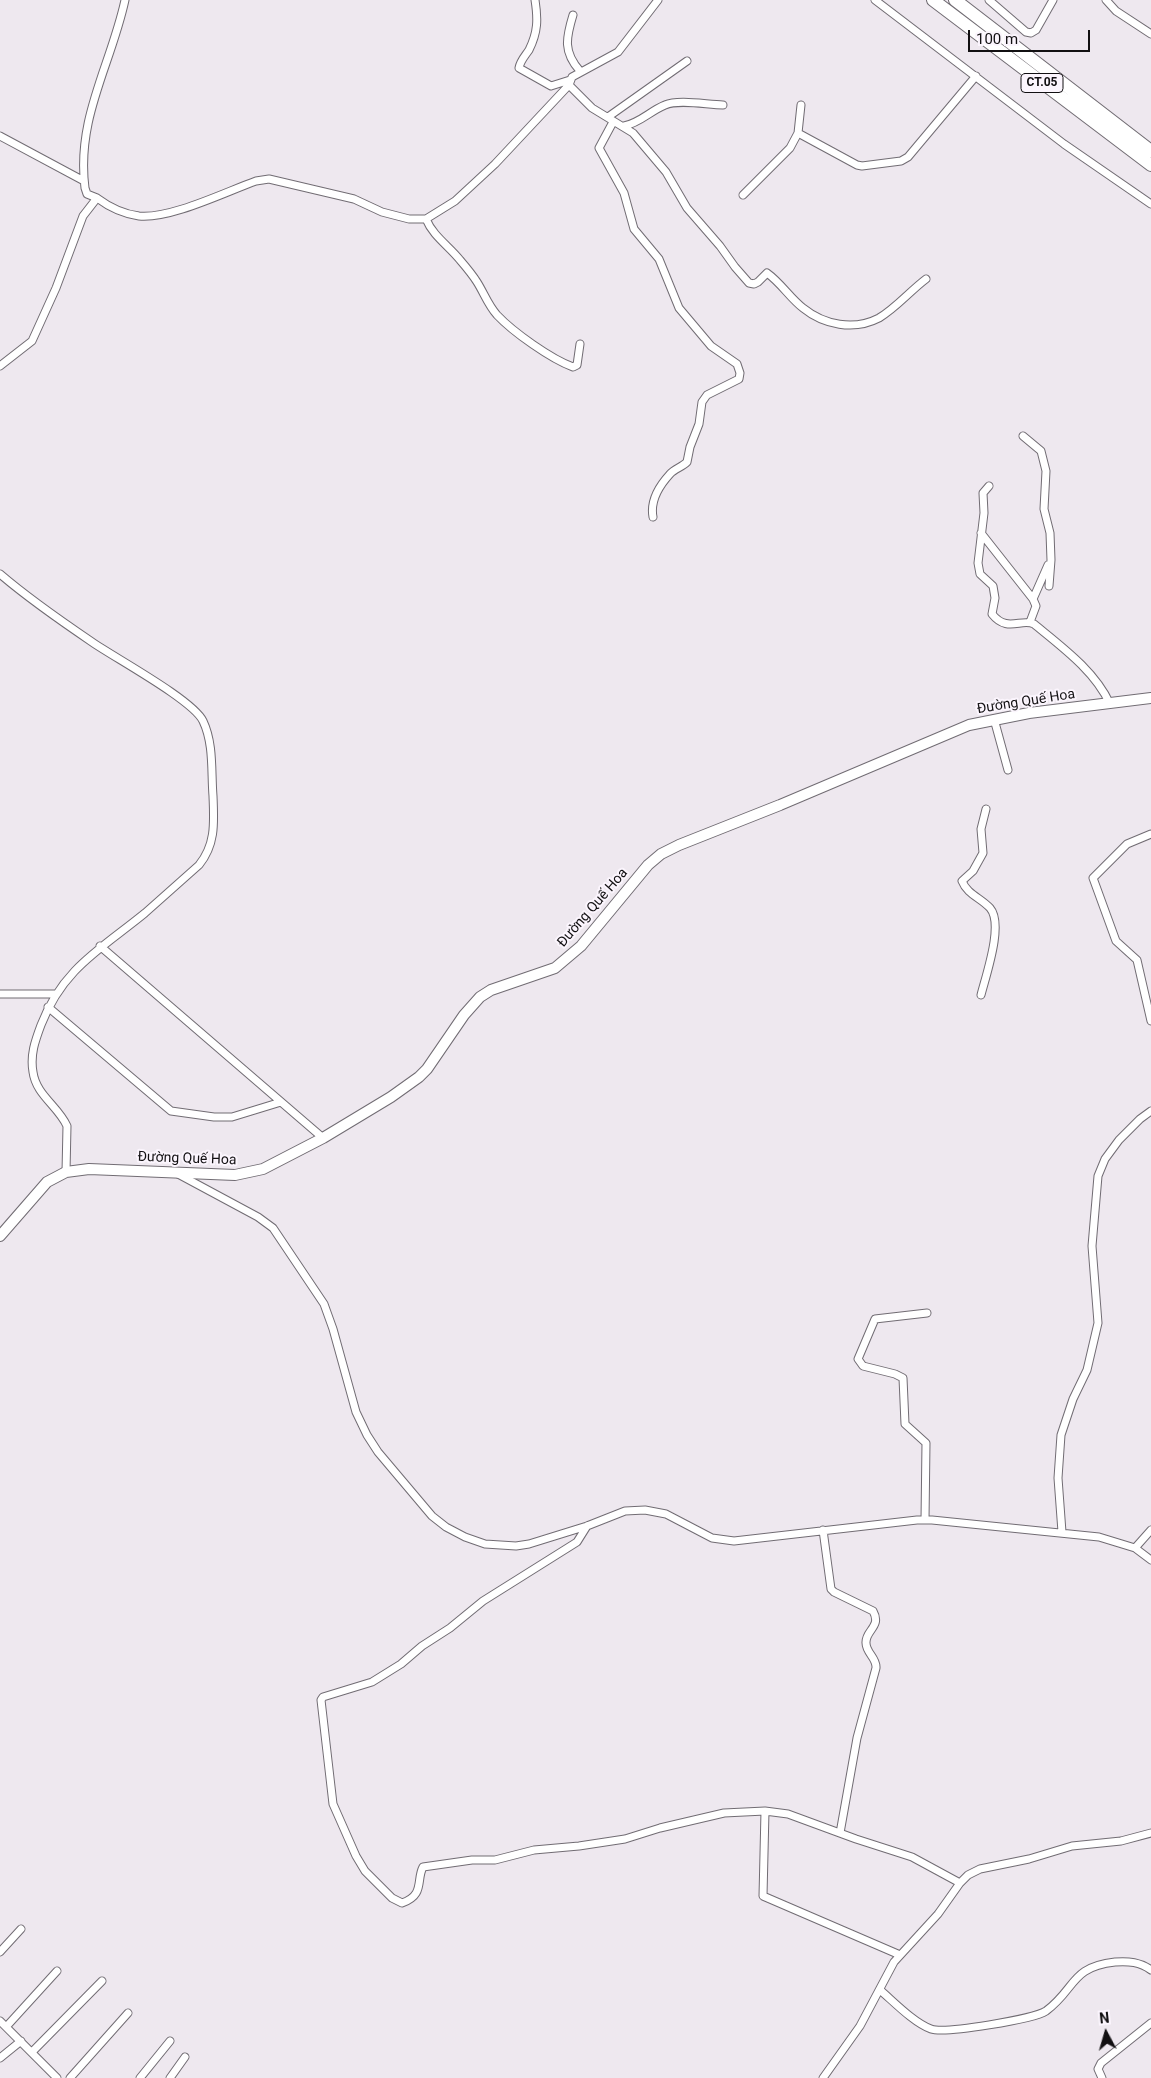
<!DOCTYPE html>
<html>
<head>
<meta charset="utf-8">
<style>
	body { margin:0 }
	#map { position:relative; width:1151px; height:2078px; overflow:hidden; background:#eee8ef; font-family:Roboto,sans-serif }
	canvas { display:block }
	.north { position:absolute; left:1081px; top:2008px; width:50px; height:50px; -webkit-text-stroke:4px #fbf5fd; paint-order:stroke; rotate:354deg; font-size:14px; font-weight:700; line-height:20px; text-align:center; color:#121012 }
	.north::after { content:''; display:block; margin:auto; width:18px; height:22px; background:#121012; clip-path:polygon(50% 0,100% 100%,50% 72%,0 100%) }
	.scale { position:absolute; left:968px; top:30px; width:122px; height:22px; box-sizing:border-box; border:2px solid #121012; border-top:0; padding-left:6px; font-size:15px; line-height:18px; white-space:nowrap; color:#121012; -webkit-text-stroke:4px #fbf5fd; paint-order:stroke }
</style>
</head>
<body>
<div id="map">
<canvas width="1151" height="2078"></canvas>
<div class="north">N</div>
<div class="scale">100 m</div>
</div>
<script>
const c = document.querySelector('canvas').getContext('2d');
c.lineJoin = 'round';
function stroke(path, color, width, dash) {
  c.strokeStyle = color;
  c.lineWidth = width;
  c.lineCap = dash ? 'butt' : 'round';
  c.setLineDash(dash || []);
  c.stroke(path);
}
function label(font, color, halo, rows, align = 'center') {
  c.font = font + ' Roboto,sans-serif';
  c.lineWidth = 4;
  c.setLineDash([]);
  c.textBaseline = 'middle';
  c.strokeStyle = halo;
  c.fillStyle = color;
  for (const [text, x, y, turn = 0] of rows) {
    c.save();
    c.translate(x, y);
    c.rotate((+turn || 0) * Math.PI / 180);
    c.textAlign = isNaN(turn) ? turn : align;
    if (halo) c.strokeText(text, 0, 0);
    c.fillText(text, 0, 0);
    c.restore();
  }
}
const street = new Path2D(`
	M 535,0 C 538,19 538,32 529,50 C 525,56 520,61 519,68 L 551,86 L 570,80
	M 875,0 L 1064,144 L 1151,204
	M 989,0 L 1026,32 L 1031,33 L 1036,30 L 1053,0
	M 1106,0 L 1116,11 L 1151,34
	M 573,15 C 566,38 563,52 580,71
	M 569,85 L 592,108 L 633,133 L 666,172 L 687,208 L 720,246 L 735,267 L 749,283 L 754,284 L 758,282 L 767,273 C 781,283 790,298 803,308 C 824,325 854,331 879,318 C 896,308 910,291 926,279
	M 608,117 L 687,61
	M 613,122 L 599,148 L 624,193 L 634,229 L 659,259 L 679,308 L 711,346 L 737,364 L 740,373 L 739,379 L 707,395 L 702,402 L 699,424 L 690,447 L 687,462 C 682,467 674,469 670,474 C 659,486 650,501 653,517
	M 624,126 C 640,123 650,111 665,105 C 679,99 708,105 723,105
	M 798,133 L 857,165 L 862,166 L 901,161 L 908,157 L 976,76
	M 0,136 L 84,181
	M 743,195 L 790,148 L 798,133 L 801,105
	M 97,198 C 109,207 124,214 139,216 C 171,219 225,192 256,181 L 269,179 L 354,199 L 382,212 L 409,219 L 426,219 L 455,201 L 495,164 L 569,85 L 572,77 L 618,52 L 658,0
	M 426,219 C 433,236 449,246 460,260 C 466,267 472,274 477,282 C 484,293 488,305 497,315 C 513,332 551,359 573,367 L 577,365 L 580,344
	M 0,366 L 32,341 L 56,288 L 83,216 L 97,198 L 87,194 L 85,188 C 76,118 111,65 125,0
	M 1023,436 L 1041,451 L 1046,471 L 1044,509 L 1050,533 L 1051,560 L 1049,586
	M 989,486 L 983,493 L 984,513 L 978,563 L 980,574 L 993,586 L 995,598 L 992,614 C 1007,633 1021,618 1034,624 C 1062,647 1095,671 1110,704
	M 981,533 L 1033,599 L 1036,606 L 1030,622
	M 0,574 C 29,599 61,621 92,642 C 115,658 193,700 203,721 C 214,744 211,772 213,796 C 214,822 216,844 199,865 C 181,881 163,897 145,913 C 101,949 63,968 41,1025 C 35,1041 30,1055 33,1072 C 36,1095 58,1106 67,1126 L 66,1172
	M 1033,599 L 1048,565
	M 994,719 L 1008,770
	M 1151,834 L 1127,844 L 1093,878 L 1116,941 L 1137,960 L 1151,1021
	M 100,946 L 323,1138
	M 0,994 L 55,994
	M 981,995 C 986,975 1004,924 990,908 C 981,898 967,894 962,881 L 973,871 L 983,853 L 981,829 L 986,809
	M 48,1007 L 171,1111 L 214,1117 L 232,1117 L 281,1102
	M 178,1174 L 258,1217 L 273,1228 L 324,1304 L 333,1329 L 356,1412 L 367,1435 L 378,1452 L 432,1516 L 446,1527 L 465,1537 L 485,1544 L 516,1546 L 529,1544 L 587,1526 L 625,1511 L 645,1510 L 666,1514 L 712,1538 L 734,1541 L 917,1520 L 932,1520 L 1099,1537 L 1135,1548 L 1151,1560
	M 925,1520 L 926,1443 L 905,1424 L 903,1378 L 895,1374 L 863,1366 L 858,1359 L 875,1319 L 927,1313
	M 587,1526 L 577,1542 L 483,1601 L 450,1628 L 422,1646 L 401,1664 L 372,1682 L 323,1697 L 321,1700 L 333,1804 L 356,1856 L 365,1871 L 392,1898 L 402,1903 C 425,1895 416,1880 423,1867 L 472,1860 L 495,1860 L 534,1850 L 579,1846 L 625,1839 L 660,1828 L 724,1813 L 765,1811 L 788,1814 L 856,1839 L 912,1857 L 960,1883
	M 823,1530 L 831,1589 L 834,1592 L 873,1611 C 882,1627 865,1630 866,1643 C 866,1653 877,1658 876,1668 L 857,1738 L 840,1833
	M 1062,1532 L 1058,1478 L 1061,1435 L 1073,1399 L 1087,1370 L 1098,1323 L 1092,1246 L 1098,1176 L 1105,1159 L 1119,1140 L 1140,1119 L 1151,1111
	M 1135,1548 L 1151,1530
	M 765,1811 L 763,1896 L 900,1955
	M 0,1952 L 21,1929
	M 880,1990 C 893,2001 914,2023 931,2029 C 945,2034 1034,2019 1046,2011 C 1076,1989 1070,1967 1115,1962 C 1129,1961 1140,1962 1151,1970
	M 0,2021 L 57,2078
	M 6,2027 L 57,1971
	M 32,2052 L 102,1981
	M 0,2058 L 21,2041
	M 70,2078 L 128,2013
	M 140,2078 L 170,2041
	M 170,2078 L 185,2057
	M 823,2078 L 860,2026 L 894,1962 L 938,1914 L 960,1883 L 968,1875 L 980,1869 L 1029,1859 L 1072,1846 L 1121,1841 L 1151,1833
	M 1102,2078 L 1098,2069 L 1101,2063 L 1151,2023`);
const secondary = new Path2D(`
	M 0,1236 L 47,1182 L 66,1172 L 89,1169 L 235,1175 L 263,1169 L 323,1138 L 391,1097 L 419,1077 L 427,1069 L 464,1015 L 480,997 L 491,990 L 555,968 L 581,946 L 648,865 L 661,854 L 679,845 L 780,805 L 969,725 L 1029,713 L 1151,698`);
const highway = new Path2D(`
	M 933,0 L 1151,165
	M 955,0 L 1151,151`);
stroke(street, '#716c73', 9);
stroke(secondary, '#716c73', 12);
stroke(highway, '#716c73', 14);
stroke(street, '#fff', 7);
stroke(secondary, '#fff', 10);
stroke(highway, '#fff', 12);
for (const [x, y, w] of [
	[1042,83,42]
]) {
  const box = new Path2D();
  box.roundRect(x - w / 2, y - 9.5, w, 19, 4);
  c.fillStyle = '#fbf5fd';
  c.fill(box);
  stroke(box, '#121012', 1);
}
label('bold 12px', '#121012', null, [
	["CT.05",1042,83]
]);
label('14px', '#121012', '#fbf5fd', [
	["Đường Quế Hoa",1026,702,-9],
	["Đường Quế Hoa",593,908,-49],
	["Đường Quế Hoa",187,1159,2]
]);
</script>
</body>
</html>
